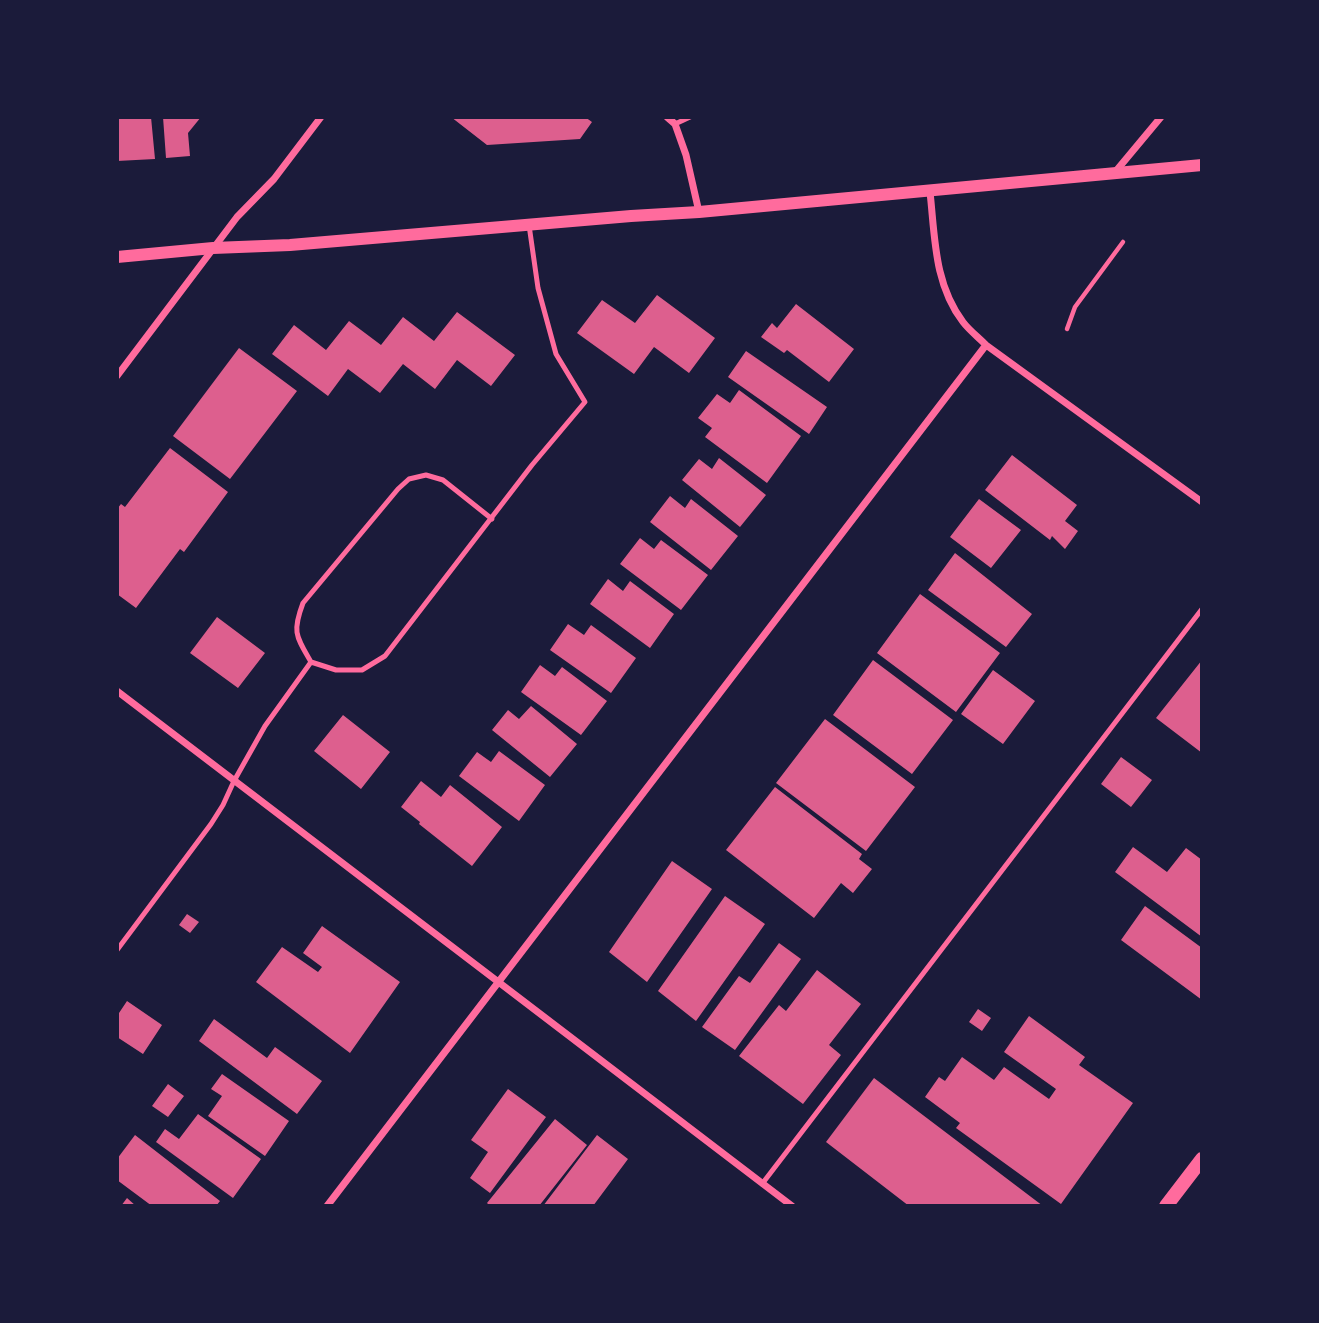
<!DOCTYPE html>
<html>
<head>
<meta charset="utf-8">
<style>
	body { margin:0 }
	#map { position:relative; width:1319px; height:1323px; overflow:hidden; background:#1b1b3a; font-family:Ubuntu,sans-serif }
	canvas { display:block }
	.frame { position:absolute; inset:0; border:119px solid #1b1b3a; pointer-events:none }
</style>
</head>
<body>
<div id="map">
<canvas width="1319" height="1323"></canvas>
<div class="frame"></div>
</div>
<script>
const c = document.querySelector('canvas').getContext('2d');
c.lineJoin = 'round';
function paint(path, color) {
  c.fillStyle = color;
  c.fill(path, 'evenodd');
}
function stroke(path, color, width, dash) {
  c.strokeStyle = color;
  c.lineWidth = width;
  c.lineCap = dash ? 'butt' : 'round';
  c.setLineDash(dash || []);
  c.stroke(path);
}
paint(new Path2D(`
	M 117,117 L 151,117 L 155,159 L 117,161 Z
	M 163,117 L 201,117 L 188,133 L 190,156 L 166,158 Z
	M 451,117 L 585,117 L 592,122 L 580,139 L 487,145 Z
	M 657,295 L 715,338 L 689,373 L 654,347 L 634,374 L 577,333 L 602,300 L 635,323 Z
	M 796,304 L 854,349 L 829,382 L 787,350 L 784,353 L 761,337 L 772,323 L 777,328 Z
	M 457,312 L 515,355 L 491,386 L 457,360 L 435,389 L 403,364 L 380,393 L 348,369 L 328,396 L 272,354 L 294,325 L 326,350 L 349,321 L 381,345 L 403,317 L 434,341 Z
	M 239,348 L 297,391 L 230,479 L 173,436 Z
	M 746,351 L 827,407 L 809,434 L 728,377 Z
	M 739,390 L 801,436 L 767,483 L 705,437 L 712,428 L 698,418 L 717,394 L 730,403 Z
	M 170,448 L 228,492 L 184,552 L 180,549 L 136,608 L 117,594 L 117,509 L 121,504 L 125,507 Z
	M 1012,455 L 1077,505 L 1065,521 L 1078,531 L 1065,549 L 1052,536 L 1050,540 L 985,490 Z
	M 719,458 L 766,495 L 740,527 L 682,480 L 699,459 L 712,469 Z
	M 670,496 L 685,508 L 691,499 L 738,536 L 711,570 L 650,522 Z
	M 979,499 L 1021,530 L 991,568 L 950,537 Z
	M 640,538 L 654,549 L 661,540 L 708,575 L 681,610 L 620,564 Z
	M 955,553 L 1032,614 L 1006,647 L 928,590 Z
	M 608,579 L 623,591 L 630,581 L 674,614 L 650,648 L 590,604 Z
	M 920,594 L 1000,653 L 956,712 L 877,653 Z
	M 217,617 L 265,653 L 238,688 L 190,653 Z
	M 568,624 L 584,635 L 591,625 L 636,658 L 611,693 L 550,650 Z
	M 873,660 L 953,720 L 912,774 L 833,715 Z
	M 1202,660 L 1202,753 L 1156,718 Z
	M 540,665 L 555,676 L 562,667 L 607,701 L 581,735 L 521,692 Z
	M 993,670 L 1035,701 L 1003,744 L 961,714 Z
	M 531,706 L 577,744 L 550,777 L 492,730 L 508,710 L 519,719 Z
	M 343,715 L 390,752 L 361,789 L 314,751 Z
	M 825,719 L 915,787 L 866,851 L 776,783 Z
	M 499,751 L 545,785 L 519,821 L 459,776 L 477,752 L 491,762 Z
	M 1121,757 L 1152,780 L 1131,807 L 1101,784 Z
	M 421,781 L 441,797 L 450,785 L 502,827 L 472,866 L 419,824 L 420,822 L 401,807 Z
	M 775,787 L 862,854 L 859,859 L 872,869 L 853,893 L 841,883 L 814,918 L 726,850 Z
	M 1133,847 L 1167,872 L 1186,848 L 1202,860 L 1202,937 L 1115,872 Z
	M 672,861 L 712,889 L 647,982 L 609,952 Z
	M 725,896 L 765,924 L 696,1021 L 658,991 Z
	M 1145,906 L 1202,948 L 1202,1000 L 1121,940 Z
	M 187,914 L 199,922 L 190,933 L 179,925 Z
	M 322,926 L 400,982 L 350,1053 L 256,982 L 282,947 L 318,972 L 322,967 L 303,953 Z
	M 779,943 L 801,959 L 735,1050 L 702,1027 L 739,976 L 750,983 Z
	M 817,970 L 861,1004 L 829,1045 L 841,1055 L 803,1104 L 739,1056 L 779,1005 L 786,1011 Z
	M 127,1001 L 162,1025 L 143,1054 L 117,1037 L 117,1016 Z
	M 978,1009 L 991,1018 L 982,1031 L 969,1022 Z
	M 1029,1016 L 1085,1057 L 1079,1065 L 1133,1103 L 1061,1204 L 956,1128 L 960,1123 L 925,1097 L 939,1077 L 945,1081 L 962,1057 L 994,1080 L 1004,1067 L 1049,1099 L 1056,1089 L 1004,1052 Z
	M 214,1019 L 267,1058 L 275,1047 L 322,1081 L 297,1114 L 199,1041 Z
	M 222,1074 L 289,1121 L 265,1156 L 208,1116 L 222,1096 L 211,1089 Z
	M 874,1078 L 1043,1206 L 909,1206 L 826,1142 Z
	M 168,1084 L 184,1096 L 168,1117 L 152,1106 Z
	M 508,1089 L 546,1117 L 490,1193 L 470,1178 L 488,1152 L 471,1140 Z
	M 198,1114 L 261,1159 L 233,1198 L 156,1142 L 165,1129 L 179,1139 Z
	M 555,1119 L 587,1145 L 539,1206 L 490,1206 L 487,1203 Z
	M 135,1135 L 220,1201 L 216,1206 L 152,1206 L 117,1180 L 117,1159 Z
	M 597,1135 L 628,1159 L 593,1206 L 543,1206 Z
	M 127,1198 L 136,1206 L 121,1206 Z`), '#dd5f8e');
stroke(new Path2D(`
	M 1067,329 L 1075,307 L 1123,242`), '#ff6b9d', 4.5);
stroke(new Path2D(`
	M 675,124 L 690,117
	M 311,662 C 296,636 292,632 303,603 L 398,489 L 409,479 L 426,475 L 443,480 L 492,519
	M 117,950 L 211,824 L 223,805 L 234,781 L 265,726 L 311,662 L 336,670 L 362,670 L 385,656 L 532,465 L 585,402 L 556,354 L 538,288 L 529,225
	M 762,1184 L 1202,609`), '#ff6b9d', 5);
stroke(new Path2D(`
	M 667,117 L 675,124 L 686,155 L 699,212
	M 1116,171 L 1161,117
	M 930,192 C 935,237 934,284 963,322 C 969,330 978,337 986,345 L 1202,502
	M 117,376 L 237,217 L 274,179 L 321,117
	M 117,691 L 792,1206
	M 327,1206 L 986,345`), '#ff6b9d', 7);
stroke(new Path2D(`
	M 117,257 L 213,248 L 290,245 L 631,216 L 699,212 L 1202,165`), '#ff6b9d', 12);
stroke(new Path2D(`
	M 1166,1206 L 1202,1159`), '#ff6b9d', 14);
</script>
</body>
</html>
